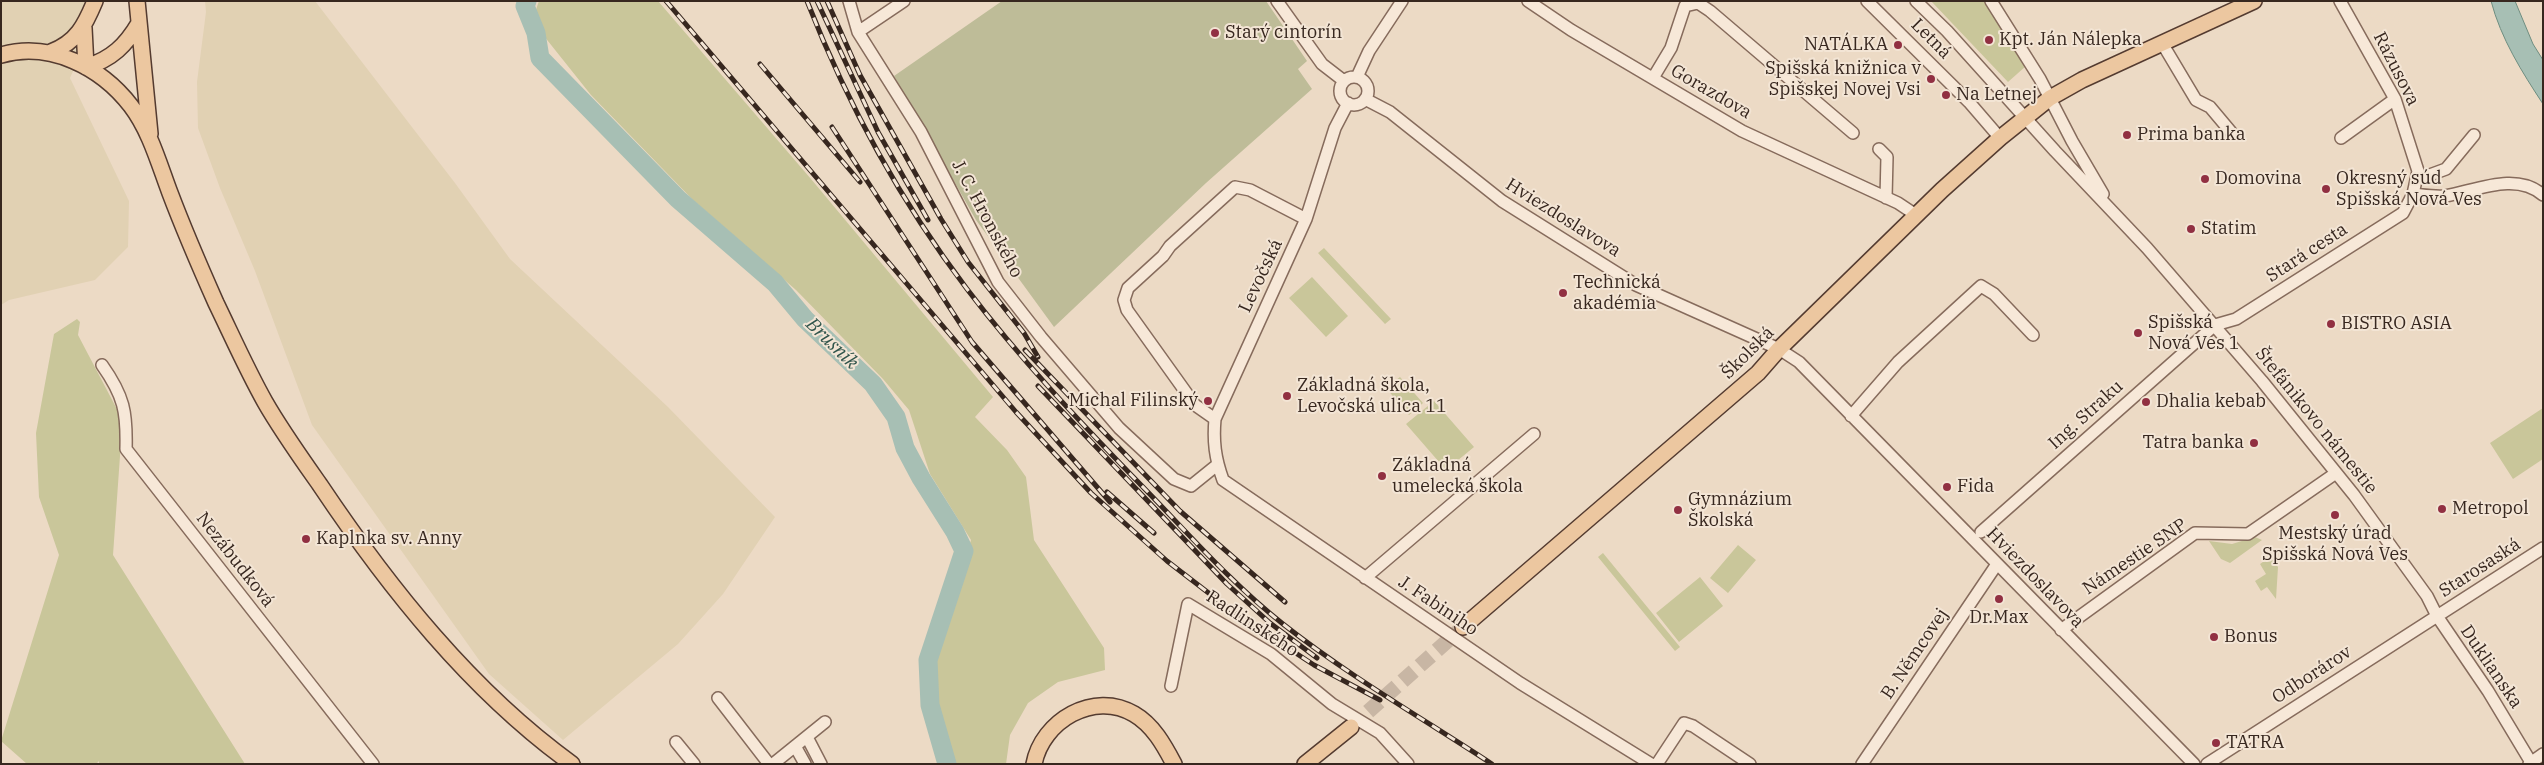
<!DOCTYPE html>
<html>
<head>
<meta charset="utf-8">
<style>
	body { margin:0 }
	#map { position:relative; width:2544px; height:765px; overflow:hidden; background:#ecdac5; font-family:"IBM Plex Serif",serif }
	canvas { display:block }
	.frame { position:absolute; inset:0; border:2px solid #37271f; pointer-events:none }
</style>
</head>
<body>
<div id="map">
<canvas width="2544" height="765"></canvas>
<div class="frame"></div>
</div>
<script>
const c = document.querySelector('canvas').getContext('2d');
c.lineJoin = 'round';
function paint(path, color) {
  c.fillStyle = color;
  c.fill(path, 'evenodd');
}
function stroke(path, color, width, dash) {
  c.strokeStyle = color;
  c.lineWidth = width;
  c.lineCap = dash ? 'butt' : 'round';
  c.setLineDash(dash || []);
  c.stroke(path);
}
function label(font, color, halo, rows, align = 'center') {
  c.font = font + ' "IBM Plex Serif",serif';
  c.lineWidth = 4;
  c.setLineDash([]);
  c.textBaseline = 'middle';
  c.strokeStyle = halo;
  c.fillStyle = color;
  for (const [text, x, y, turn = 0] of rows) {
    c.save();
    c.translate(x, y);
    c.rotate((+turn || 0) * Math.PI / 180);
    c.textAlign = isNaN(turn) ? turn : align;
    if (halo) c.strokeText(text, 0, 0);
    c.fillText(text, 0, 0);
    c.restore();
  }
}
paint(new Path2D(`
	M 1,1 L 104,1 L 70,78 L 129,201 L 128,247 L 95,280 L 9,300 L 1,305 Z
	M 205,1 L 315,1 L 455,183 L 510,259 L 668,407 L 775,517 L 723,594 L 678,644 L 563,740 L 489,674 L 312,425 L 255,271 L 220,188 L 198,128 L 197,82 L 206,12 Z`), '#e1d1b3');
paint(new Path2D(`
	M 539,1 L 658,1 L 811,179 L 993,397 L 975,417 L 1007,450 L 1026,477 L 1034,540 L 1104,648 L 1105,670 L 1058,682 L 1028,703 L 1010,735 L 1006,764 L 954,764 L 930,672 L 971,540 L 930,474 L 909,410 L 883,379 L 796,290 L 693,200 L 591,95 L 532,21 Z
	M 1931,1 L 1985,1 L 2026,66 L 2008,82 Z
	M 1324,248 L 1391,319 L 1385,324 L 1318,253 Z
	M 1312,277 L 1348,316 L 1326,337 L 1289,298 Z
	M 77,319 L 80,322 L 78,335 L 120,415 L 120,456 L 113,555 L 245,764 L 99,764 L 99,761 L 96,764 L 27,764 L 1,741 L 59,555 L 39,497 L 36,433 L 54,334 Z
	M 1400,377 L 1423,403 L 1409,415 L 1386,388 Z
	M 1434,401 L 1474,447 L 1446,470 L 1406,424 Z
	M 2543,408 L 2543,459 L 2513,479 L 2490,443 Z
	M 2255,537 L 2262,540 L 2230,563 L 2221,559 L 2209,541 L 2232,544 Z
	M 1738,545 L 1756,560 L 1728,593 L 1710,578 Z
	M 1603,553 L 1680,647 L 1675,651 L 1598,557 Z
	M 2270,557 L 2278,567 L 2276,599 L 2267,587 L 2261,591 L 2255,581 L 2266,574 L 2260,564 Z
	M 1700,577 L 1723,606 L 1679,642 L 1656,613 Z`), '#c9c69a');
paint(new Path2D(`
	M 1002,1 L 1266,1 L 1307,61 L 1298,69 L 1312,89 L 1206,183 L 1054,327 L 976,220 L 894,76 Z`), '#bebc98');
const water = new Path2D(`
	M 2491,1 L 2515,1 L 2533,44 L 2543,60 L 2543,104 C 2522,72 2501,39 2491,1 Z`);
paint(water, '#a7bfb4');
stroke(water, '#6e8d80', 1);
stroke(new Path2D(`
	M 527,1 L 525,6 L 536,33 L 540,58 L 678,199 L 775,283 L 805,319 L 873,384 L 896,417 L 905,448 L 921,478 L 955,532 L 964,551 L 928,660 L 930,705 L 947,764`), '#a7bfb4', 19);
stroke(new Path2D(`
	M 1351,727 L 1462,628`), '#c8b6a4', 15, [15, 8]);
const minor = new Path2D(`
	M 849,1 L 858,32 L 921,132 L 998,282 L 1041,337 L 1119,428 L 1174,479 L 1191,486 L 1217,465
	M 1277,1 L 1322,64 L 1344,81
	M 1528,1 L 1571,30 L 1742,131 L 1898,203 L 1916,215
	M 1867,1 L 1969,102 L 2000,138
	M 1916,1 L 1947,31 L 2055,151 L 2147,248 L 2262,381 L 2354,495 L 2427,596 L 2437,616 L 2488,691 L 2532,764
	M 1991,1 L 2040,79 L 2072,141 L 2103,194
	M 1685,6 L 1698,3 L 1710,11 L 1853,133
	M 858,32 L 904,1
	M 2162,43 L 2196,100 L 2210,107 L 2231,132
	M 1357,77 L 1369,51 L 1402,1
	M1340 91a14 14 0 1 1 28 0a14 14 0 1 1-28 0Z
	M 1653,78 L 1671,48 L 1685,6
	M 1365,99 L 1390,112 L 1502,201 L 1636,285 L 1779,349 L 1799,362 L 2194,764
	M 1348,103 L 1335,128 L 1306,219 L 1215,419 C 1213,441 1215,458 1223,480 L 1520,683 L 1651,764
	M 2341,138 L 2395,99
	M 1879,149 L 1887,157 L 1886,198
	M 2416,180 L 2446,169 L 2474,135
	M 2413,194 C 2423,195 2435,197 2445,196 C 2475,191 2516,171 2543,195
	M 102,365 C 124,396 127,412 126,449 L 373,764
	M 1851,416 L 1898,362 L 1981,286 L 1994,294 L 2033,335
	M 1215,419 L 1195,405 L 1127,310 L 1124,300 L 1128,288 L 1163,256 L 1170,246 L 1235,187 L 1250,190 L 1306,219
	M 1981,532 L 2215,325 L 2236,319 L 2403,213 L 2413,194 L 2418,171 L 2395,99 L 2340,1
	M 1365,578 L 1534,434
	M 2061,630 L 2195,533 L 2248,534 L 2336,473
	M 1171,686 L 1188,604 L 1271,654 L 1332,704 L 1380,733 L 1408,764
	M 718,698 L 769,764
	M 807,737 L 821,764
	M 676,742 L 694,764
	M 795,746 L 805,764
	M 773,764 L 825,722
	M 1657,764 L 1684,723 L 1693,726 L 1750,764
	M 1862,764 L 1997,564
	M 2207,764 L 2543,548
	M 2529,764 L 2543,754`);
const major = new Path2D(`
	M 137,1 L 150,134
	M 84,28 L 86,67
	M 51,52 C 77,42 85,25 95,1
	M 1,55 C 50,41 101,67 131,106 C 150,131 159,164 170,193 C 184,230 200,267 216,303 C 232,336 247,370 265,402 C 281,430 301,458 320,485 C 389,588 471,691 572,764
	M 86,67 C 112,59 126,45 139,23
	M 1463,627 L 1758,373 L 1779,349 L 1942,190 L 2000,138 L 2050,98 L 2082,80 L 2254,1
	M 1034,764 C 1042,721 1094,690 1134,714 C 1153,725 1164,745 1174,764
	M 1305,764 L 1351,727`);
stroke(minor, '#866b5c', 14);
stroke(major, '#543b30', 18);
stroke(minor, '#f7e8d8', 11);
stroke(major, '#ecc7a0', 15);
const rail = new Path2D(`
	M 666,1 L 1016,412 L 1091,493 L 1167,561 L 1236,614 L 1314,665 L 1380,700
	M 807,1 C 847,103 901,202 967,289 C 1020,359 1080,422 1141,485 C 1187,532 1231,583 1283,624 C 1349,676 1422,718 1492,764
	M 817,1 L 878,132 L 928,220
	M 827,1 L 860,75 L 941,219 L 968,262 L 1024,333 L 1038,357
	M 760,64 L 860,182
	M 832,127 L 972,342 L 1110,502
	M 1025,350 L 1180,511 L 1285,602
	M 1038,386 L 1227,584 L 1270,623 L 1317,658
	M 1107,492 L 1154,533`);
stroke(rail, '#37271f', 5);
stroke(rail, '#f3e5d5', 3, [9]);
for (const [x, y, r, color] of [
	[1215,33,5,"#913042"],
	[1989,40,5,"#913042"],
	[1898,45,5,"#913042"],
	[1931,79,5,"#913042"],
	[1946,95,5,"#913042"],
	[2127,135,5,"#913042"],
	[2205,179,5,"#913042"],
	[2326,189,5,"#913042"],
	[2191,229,5,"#913042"],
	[1563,293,5,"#913042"],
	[2331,324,5,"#913042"],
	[2138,333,5,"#913042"],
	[1287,396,5,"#913042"],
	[1208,401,5,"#913042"],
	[2146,402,5,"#913042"],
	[2254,443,5,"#913042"],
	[1382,476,5,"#913042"],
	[1947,487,5,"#913042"],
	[2442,509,5,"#913042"],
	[1678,510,5,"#913042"],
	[2335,515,5,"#913042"],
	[306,539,5,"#913042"],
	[1999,599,5,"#913042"],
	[2214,637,5,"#913042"],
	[2216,743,5,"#913042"]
]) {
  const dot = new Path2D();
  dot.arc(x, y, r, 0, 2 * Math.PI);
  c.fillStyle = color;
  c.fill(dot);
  stroke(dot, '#f3e5d5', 2);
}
label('18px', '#37271f', '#f3e5d5', [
	["Starý cintorín",1225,33],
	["Kpt. Ján Nálepka",1999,40],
	["NATÁLKA",1888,45,"right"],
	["Spišská knižnica v",1921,69,"right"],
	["Spišskej Novej Vsi",1921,90,"right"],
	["Na Letnej",1956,95],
	["Prima banka",2137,135],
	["Domovina",2215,179],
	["Okresný súd",2336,179],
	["Spišská Nová Ves",2336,200],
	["Statim",2201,229],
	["Technická",1573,283],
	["akadémia",1573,304],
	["Spišská",2148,323],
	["Nová Ves 1",2148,344],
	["BISTRO ASIA",2341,324],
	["Základná škola,",1297,386],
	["Levočská ulica 11",1297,407],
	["Michal Filinský",1198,401,"right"],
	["Dhalia kebab",2156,402],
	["Tatra banka",2244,443,"right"],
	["Základná",1392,466],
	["umelecká škola",1392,487],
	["Fida",1957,487],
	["Gymnázium",1688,500],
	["Školská",1688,521],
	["Metropol",2452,509],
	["Mestský úrad",2335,534,"center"],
	["Spišská Nová Ves",2335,555,"center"],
	["Kaplnka sv. Anny",316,539],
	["Dr.Max",1999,618,"center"],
	["Bonus",2224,637],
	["TATRA",2226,743]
], 'left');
label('18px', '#37271f', '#f3e5d5', [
	["Letná",1931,39,45],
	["Rázusova",2396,69,63],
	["Gorazdova",1711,92,30],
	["Hviezdoslavova",1563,218,32],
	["J. C. Hronského",987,219,62],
	["Stará cesta",2307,253,-33],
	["Levočská",1261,276,-65],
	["Školská",1748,353,-45],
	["Ing. Straku",2086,415,-42],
	["Štefánikovo námestie",2316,421,51],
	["Námestie SNP",2135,557,-34],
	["Nezábudková",235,560,52],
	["Starosaská",2480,568,-33],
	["Hviezdoslavova",2035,578,46],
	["J. Fabiniho",1438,606,34],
	["Radlinského",1252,624,33],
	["B. Němcovej",1915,654,-56],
	["Duklianska",2491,667,56],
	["Odborárov",2312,675,-33]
]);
label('italic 19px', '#30554c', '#f3e5d5', [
	["Brusník",832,344,44]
]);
</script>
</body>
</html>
